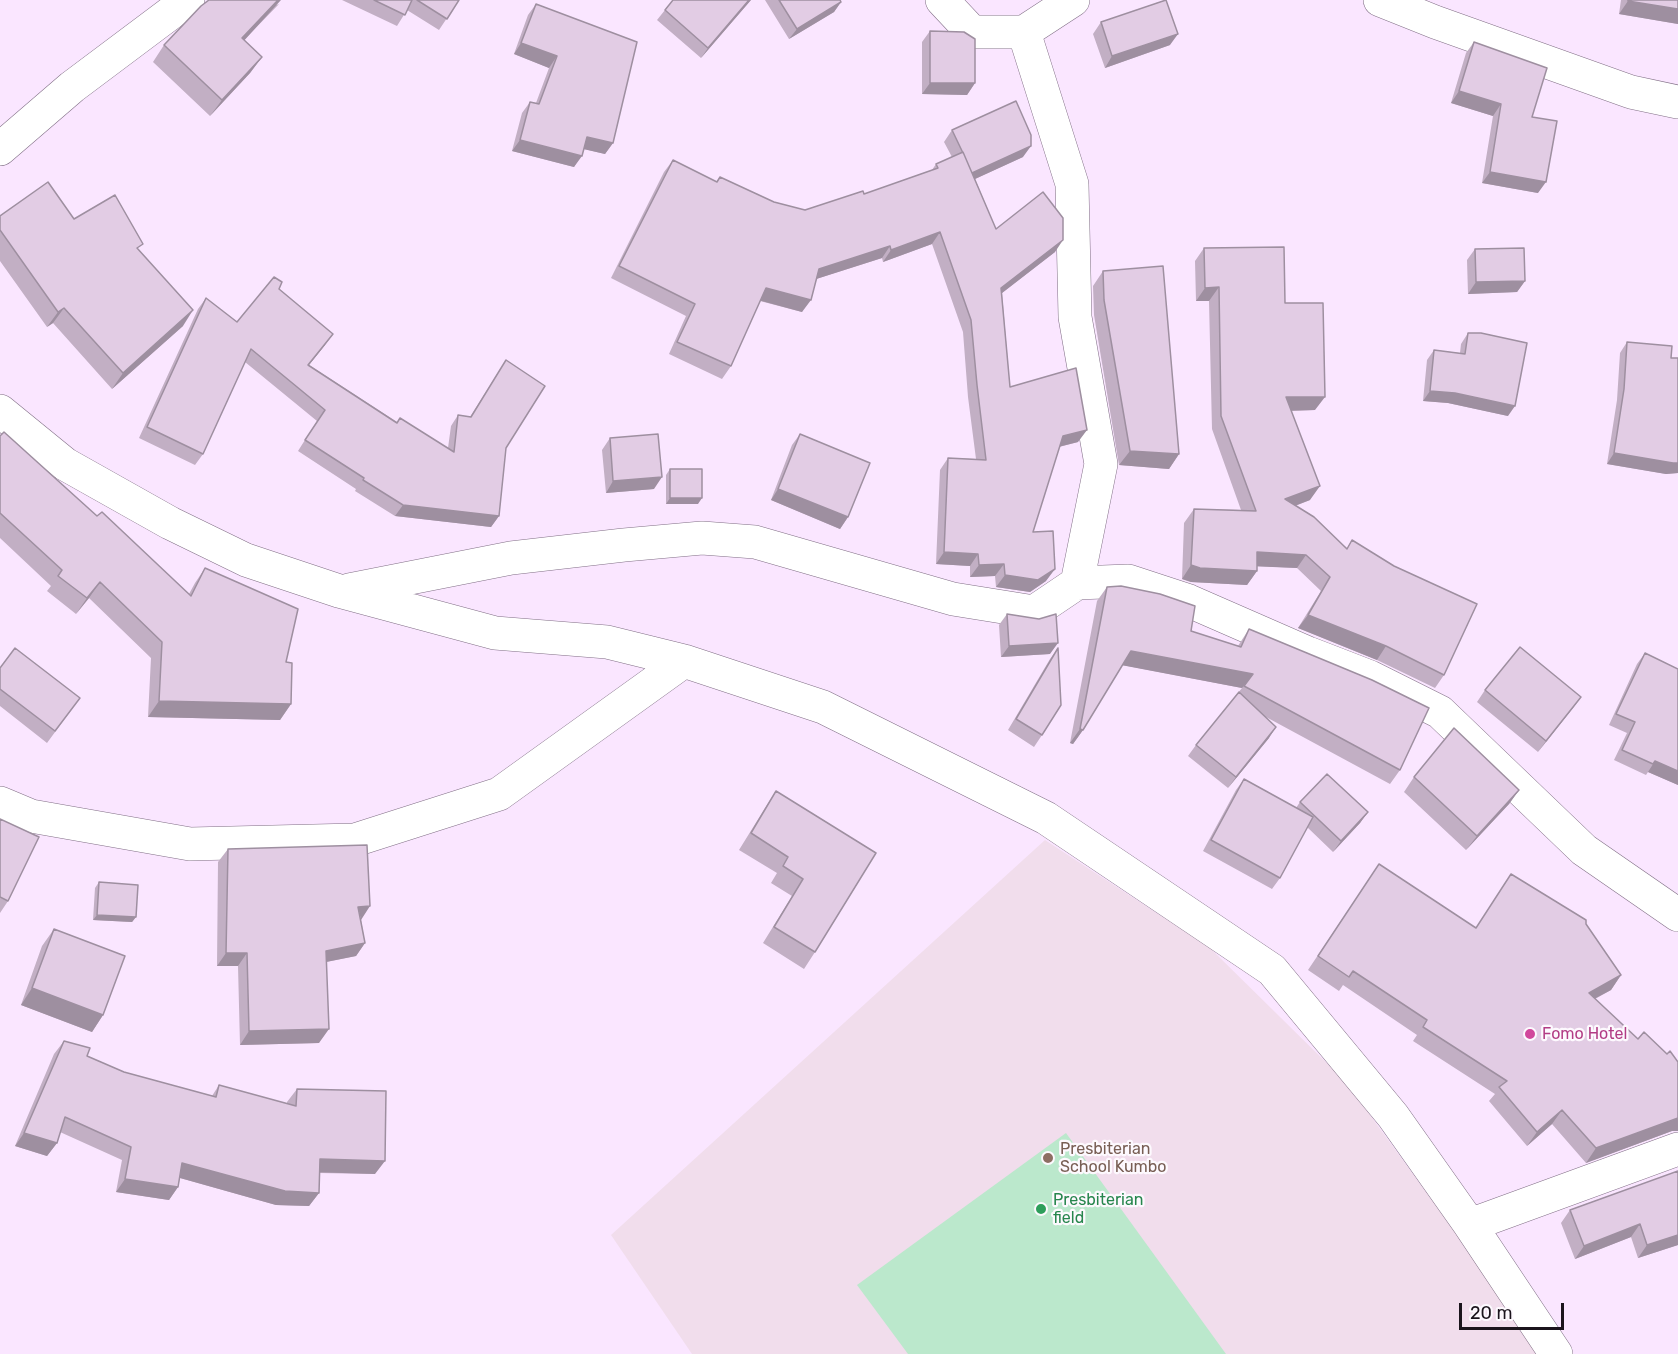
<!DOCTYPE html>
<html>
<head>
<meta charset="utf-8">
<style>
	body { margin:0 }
	#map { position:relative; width:1678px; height:1354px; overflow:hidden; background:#fae6ff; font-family:Rubik,sans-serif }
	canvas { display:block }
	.scale { position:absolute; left:1459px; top:1303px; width:105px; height:27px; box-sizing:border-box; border:3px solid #1b141c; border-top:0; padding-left:8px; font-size:18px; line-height:21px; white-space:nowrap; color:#1b141c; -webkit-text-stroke:4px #fdf9fe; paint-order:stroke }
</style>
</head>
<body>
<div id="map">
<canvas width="1678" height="1354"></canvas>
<div class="scale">20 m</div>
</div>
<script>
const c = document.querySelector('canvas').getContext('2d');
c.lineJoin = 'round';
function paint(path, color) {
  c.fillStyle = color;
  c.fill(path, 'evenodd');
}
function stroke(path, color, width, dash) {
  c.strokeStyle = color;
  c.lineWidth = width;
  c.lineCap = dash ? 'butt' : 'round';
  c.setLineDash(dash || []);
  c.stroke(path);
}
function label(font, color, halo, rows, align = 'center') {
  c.font = font + ' Rubik,sans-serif';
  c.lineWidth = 4.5;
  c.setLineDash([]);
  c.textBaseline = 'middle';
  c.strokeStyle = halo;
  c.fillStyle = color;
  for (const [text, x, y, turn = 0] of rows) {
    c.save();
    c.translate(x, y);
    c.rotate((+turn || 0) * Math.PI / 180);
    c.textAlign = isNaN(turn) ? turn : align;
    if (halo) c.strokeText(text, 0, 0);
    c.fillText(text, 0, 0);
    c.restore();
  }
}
paint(new Path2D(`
	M 1045,840 L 1210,948 L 1346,1082 L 1524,1327 L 1541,1354 L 692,1354 L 611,1235 Z`), '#f1ddec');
paint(new Path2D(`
	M 1066,1133 L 1226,1354 L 908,1354 L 857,1285 Z`), '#bbe8cc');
const street = new Path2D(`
	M 942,0 L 972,32 L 1024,32 L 1073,0
	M 1380,0 L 1435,22 L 1631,92 L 1678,102
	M 1024,32 L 1072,184 L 1075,317 L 1101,464 L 1077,583
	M 0,149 L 72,87 L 188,0
	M 0,411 L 65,464 L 170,523 L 246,560 L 339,591 L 495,633 L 607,642 L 684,661 L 823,707 L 1046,818 L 1272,970 L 1393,1116 L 1470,1225 L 1556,1354
	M 349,590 L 511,558 L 624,545 L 702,538 L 755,542 L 953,599 L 1034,612 L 1077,583 L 1128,581 L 1189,601 L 1308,653 L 1370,677 L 1440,712 L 1584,850 L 1678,915
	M 0,803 L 31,816 L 190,844 L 355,840 L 499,794 L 684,661
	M 1470,1225 L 1678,1149`);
stroke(street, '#816f86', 34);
stroke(street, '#fff', 33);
paint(new Path2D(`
	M 342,0 L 459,0 L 439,30 L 407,10 L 397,26 Z
	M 751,0 L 701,58 L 657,20 L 665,10 Z
	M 765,0 L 840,0 L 841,2 L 834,12 L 789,39 Z
	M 1621,0 L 1678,0 L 1678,24 L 1619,14 Z
	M 279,4 L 244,40 L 262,57 L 250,73 L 210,116 L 153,62 L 164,45 Z
	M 536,4 L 613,143 L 605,154 L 584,149 L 574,167 L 512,151 L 522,113 L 530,102 L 536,103 L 549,68 L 514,54 L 528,15 Z
	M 1101,22 L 1170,45 L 1105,68 L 1093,34 Z
	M 930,31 L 975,83 L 967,95 L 922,94 L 922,42 Z
	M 1474,42 L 1532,117 L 1538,193 L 1482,183 L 1493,116 L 1451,103 L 1466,53 Z
	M 952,130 L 1023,157 L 975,179 L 996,229 L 1055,252 L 1002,293 L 1010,387 L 1078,442 L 1059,447 L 1033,532 L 1046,581 L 1030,592 L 996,587 L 995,576 L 970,577 L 970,566 L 936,564 L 940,470 L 948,458 L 976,459 L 968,397 L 963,332 L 932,244 L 883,262 L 882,258 L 816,279 L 802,312 L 760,301 L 731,366 L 722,379 L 669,354 L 686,316 L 611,278 L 664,172 L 673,160 L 716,182 L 720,177 L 774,202 L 805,210 L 864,194 L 932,170 L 936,164 L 952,157 L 944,142 Z
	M 0,216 L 74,219 L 139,250 L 183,326 L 112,389 L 53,323 L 47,327 L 0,261 Z
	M 1204,248 L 1285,303 L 1315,410 L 1291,411 L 1310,500 L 1295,506 L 1347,548 L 1352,540 L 1444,675 L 1435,688 L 1377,660 L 1298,628 L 1321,591 L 1297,568 L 1257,566 L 1257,571 L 1247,585 L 1191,582 L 1182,579 L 1184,523 L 1194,509 L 1241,510 L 1212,429 L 1209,301 L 1196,301 L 1195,261 Z
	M 1475,249 L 1525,281 L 1517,292 L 1468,294 L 1467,260 Z
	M 1103,271 L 1179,454 L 1169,469 L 1119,465 L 1094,315 L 1093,286 Z
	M 279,289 L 325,345 L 309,365 L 397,422 L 448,448 L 451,426 L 458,415 L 470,417 L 506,360 L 506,448 L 499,516 L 491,527 L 395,516 L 355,491 L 356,489 L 298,451 L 317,421 L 245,362 L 203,454 L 195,465 L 139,438 L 198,309 L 206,298 L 237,322 Z
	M 1468,333 L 1508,416 L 1448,403 L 1423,401 L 1427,360 L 1434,350 L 1460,353 L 1461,344 Z
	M 1627,342 L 1671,358 L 1678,358 L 1678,473 L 1666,474 L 1607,464 L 1617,400 L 1620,353 Z
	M 800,434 L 848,517 L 840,529 L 771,500 L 792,445 Z
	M 0,436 L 97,516 L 189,594 L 195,583 L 205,568 L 286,662 L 291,704 L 280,720 L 148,717 L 151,658 L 89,598 L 76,614 L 47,591 L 51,586 L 0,538 Z
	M 610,438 L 654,489 L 606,493 L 602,450 Z
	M 670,469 L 698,504 L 666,504 L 666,475 Z
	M 1107,587 L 1191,631 L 1238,646 L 1249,629 L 1400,770 L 1390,784 L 1266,717 L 1269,738 L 1228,788 L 1188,756 L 1196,745 L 1242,688 L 1122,665 L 1083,730 L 1073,744 L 1070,743 L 1097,601 Z
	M 1007,614 L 1039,619 L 1050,654 L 1001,657 L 999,625 Z
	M 1058,648 L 1042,735 L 1034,747 L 1008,730 L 1050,659 Z
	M 1645,653 L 1678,669 L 1678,785 L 1648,772 L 1646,775 L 1614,760 L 1627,733 L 1609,725 L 1637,664 Z
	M 0,668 L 80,698 L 47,743 L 0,706 Z
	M 1485,690 L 1581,697 L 1538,752 L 1477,702 Z
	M 1414,777 L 1519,790 L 1509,804 L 1466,850 L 1404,792 Z
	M 1244,779 L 1296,808 L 1300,802 L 1368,812 L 1360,823 L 1333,852 L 1307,827 L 1280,878 L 1272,889 L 1203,851 L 1236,790 Z
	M 776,791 L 876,853 L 815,952 L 804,969 L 763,943 L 792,896 L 771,883 L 777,873 L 739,850 L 765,808 Z
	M 0,819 L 8,901 L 0,913 Z
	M 228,849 L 361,920 L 365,943 L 356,956 L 326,962 L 319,1043 L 240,1045 L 238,966 L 217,966 L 218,862 Z
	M 1379,864 L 1476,928 L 1511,874 L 1586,924 L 1621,975 L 1611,990 L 1595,999 L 1672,1131 L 1586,1163 L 1552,1124 L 1527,1146 L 1489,1101 L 1495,1094 L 1413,1041 L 1417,1035 L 1343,985 L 1339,991 L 1308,970 Z
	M 99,882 L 136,917 L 132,922 L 93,920 L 95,888 Z
	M 54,929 L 103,1015 L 92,1032 L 21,1005 L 42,946 Z
	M 64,1041 L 87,1056 L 124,1072 L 212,1096 L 219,1085 L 287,1104 L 287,1102 L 297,1089 L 375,1174 L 319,1173 L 319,1193 L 309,1206 L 276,1205 L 180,1178 L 178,1187 L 169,1200 L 116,1192 L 122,1160 L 60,1132 L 57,1143 L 47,1156 L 15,1146 L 54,1054 Z
	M 1678,1171 L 1678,1245 L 1638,1258 L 1631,1237 L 1575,1259 L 1561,1223 L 1570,1210 Z`), '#c2afc4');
paint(new Path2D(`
	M 278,0 L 281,0 L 231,55 L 242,38 Z
	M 749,0 L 751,0 L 701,58 L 708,48 Z
	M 1628,1 L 1678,9 L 1678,24 L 1619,14 Z
	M 841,2 L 834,12 L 789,39 L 797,29 Z
	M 1178,34 L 1170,45 L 1105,68 L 1112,56 Z
	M 521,43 L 557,56 L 549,68 L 514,54 Z
	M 262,57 L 250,73 L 210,116 L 222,100 Z
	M 930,83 L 975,83 L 967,95 L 922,94 Z
	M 1459,91 L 1501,104 L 1493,116 L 1451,103 Z
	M 587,137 L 613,143 L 605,154 L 579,148 Z
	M 520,140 L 582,156 L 574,167 L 512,151 Z
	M 1031,146 L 1023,157 L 964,184 L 972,173 Z
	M 1490,172 L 1546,182 L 1538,193 L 1482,183 Z
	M 940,232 L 932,244 L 883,262 L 891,250 Z
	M 1063,240 L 1055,252 L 993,300 L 1001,288 Z
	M 890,246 L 882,258 L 810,281 L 819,269 Z
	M 1525,281 L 1517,292 L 1468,294 L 1476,282 Z
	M 1219,287 L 1209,301 L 1196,301 L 1205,288 Z
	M 766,288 L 811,300 L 802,312 L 758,300 Z
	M 64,308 L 53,323 L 47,327 L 58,312 Z
	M 193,310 L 183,326 L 112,389 L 123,373 Z
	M 333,334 L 325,345 L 300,376 L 308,365 Z
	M 1430,391 L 1455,393 L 1515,406 L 1508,416 L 1448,403 L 1423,401 Z
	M 1286,397 L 1325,397 L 1315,410 L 1277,411 Z
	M 1087,430 L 1078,442 L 1054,448 L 1063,436 Z
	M 1130,451 L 1179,454 L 1169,469 L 1119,465 Z
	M 1614,453 L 1678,463 L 1678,473 L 1666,474 L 1607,464 Z
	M 662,477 L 654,489 L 606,493 L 613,481 Z
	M 1320,486 L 1310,500 L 1276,513 L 1285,499 Z
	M 778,489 L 848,517 L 840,529 L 771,500 Z
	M 670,498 L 702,498 L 698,504 L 666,504 Z
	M 403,505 L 499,516 L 491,527 L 395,516 Z
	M 944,552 L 978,554 L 970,566 L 936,564 Z
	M 1257,552 L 1306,555 L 1297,568 L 1248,566 Z
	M 1004,564 L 995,576 L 970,577 L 979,565 Z
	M 1191,565 L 1257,571 L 1247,585 L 1191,582 L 1182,579 Z
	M 1055,569 L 1046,581 L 1030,592 L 996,587 L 1005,575 Z
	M 100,582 L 89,598 L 76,614 L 87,598 Z
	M 1308,615 L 1386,646 L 1377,660 L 1298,628 Z
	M 1058,643 L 1050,654 L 1001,657 L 1009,646 Z
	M 1131,651 L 1253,674 L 1242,688 L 1121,665 Z
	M 1581,697 L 1573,708 L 1538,752 L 1546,741 Z
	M 159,701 L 291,704 L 280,720 L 148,717 Z
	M 1276,727 L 1269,738 L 1228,788 L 1236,777 Z
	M 1080,729 L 1083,730 L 1073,744 L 1070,743 Z
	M 1655,761 L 1678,771 L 1678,785 L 1648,772 Z
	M 1519,790 L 1509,804 L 1466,850 L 1477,836 Z
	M 1368,812 L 1360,823 L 1333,852 L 1341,841 Z
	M 370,906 L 361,920 L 358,907 Z
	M 97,915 L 136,917 L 132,922 L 93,920 Z
	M 365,943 L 356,956 L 316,964 L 326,951 Z
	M 226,953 L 247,953 L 238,966 L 217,966 Z
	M 1621,975 L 1611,990 L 1579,1007 L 1589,993 Z
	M 32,988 L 103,1015 L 92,1032 L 21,1005 Z
	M 329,1029 L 319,1043 L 240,1045 L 249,1031 Z
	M 1562,1110 L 1552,1124 L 1527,1146 L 1537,1132 Z
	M 1678,1118 L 1678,1131 L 1672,1131 L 1586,1163 L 1596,1148 Z
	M 24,1133 L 57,1143 L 47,1156 L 15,1146 Z
	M 320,1159 L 385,1161 L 375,1174 L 310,1172 Z
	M 182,1163 L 319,1193 L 309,1206 L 276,1205 L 173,1176 Z
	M 125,1179 L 178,1187 L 169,1200 L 116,1192 Z
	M 1640,1224 L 1631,1237 L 1575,1259 L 1584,1246 Z
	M 1678,1235 L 1678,1245 L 1638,1258 L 1647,1245 Z`), '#9e8fa0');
const building = new Path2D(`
	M 209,0 L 278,0 L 242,38 L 262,57 L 222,100 L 164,45 L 201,6 Z
	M 374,0 L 412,0 L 405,15 Z
	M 417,0 L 459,0 L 447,19 Z
	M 673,0 L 749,0 L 708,48 L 665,10 Z
	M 779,0 L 840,0 L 841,2 L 797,29 Z
	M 1166,0 L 1178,34 L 1112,56 L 1101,22 Z
	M 1628,0 L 1678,0 L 1678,9 L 1628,1 Z
	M 536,4 L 637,42 L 613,143 L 587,137 L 582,156 L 520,140 L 530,102 L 539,104 L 557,56 L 521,43 Z
	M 930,31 L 964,32 L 975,39 L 975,83 L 930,83 Z
	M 1474,42 L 1547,68 L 1532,117 L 1557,121 L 1546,182 L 1490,172 L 1501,104 L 1459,91 Z
	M 1016,101 L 1031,135 L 1031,146 L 972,173 L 963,152 L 963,153 L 952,130 Z
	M 963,152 L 996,229 L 1043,192 L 1063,218 L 1063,240 L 1001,288 L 1010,387 L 1076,368 L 1087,430 L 1063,436 L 1033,532 L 1053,531 L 1055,569 L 1038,580 L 1005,575 L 1004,564 L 979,565 L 978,554 L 944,552 L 948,458 L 986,460 L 977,385 L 971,320 L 940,232 L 891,250 L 890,246 L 819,269 L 811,300 L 766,288 L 731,366 L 677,342 L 695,304 L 619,266 L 673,160 L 717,182 L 720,177 L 774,202 L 805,210 L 863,191 L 864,194 L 938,168 L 936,164 Z
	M 48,182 L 74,219 L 115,195 L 143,244 L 137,248 L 193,310 L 123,373 L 64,308 L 58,312 L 0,230 L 0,216 Z
	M 1284,247 L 1285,303 L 1323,303 L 1325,397 L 1286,397 L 1320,486 L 1285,499 L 1314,517 L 1347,549 L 1352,540 L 1394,566 L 1477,604 L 1444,675 L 1386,646 L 1308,615 L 1330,577 L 1306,555 L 1257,552 L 1257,571 L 1200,568 L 1191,565 L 1194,509 L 1256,511 L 1221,416 L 1219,287 L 1205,288 L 1204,248 Z
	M 1524,248 L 1525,281 L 1476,282 L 1475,249 Z
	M 1163,266 L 1179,454 L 1130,451 L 1104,300 L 1103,271 Z
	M 274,277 L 282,282 L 279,289 L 333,334 L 308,365 L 397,423 L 400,418 L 454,452 L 458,415 L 471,417 L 506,360 L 545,386 L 506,448 L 499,516 L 403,505 L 363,480 L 364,478 L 305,440 L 325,410 L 251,349 L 203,454 L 147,427 L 206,298 L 237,322 Z
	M 1468,333 L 1481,333 L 1527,343 L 1515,406 L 1455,393 L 1430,391 L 1434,350 L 1465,354 Z
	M 1627,342 L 1672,346 L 1671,358 L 1678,358 L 1678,463 L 1673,463 L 1614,453 L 1624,389 Z
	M 4,432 L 97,516 L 102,512 L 191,596 L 205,568 L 298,609 L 286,662 L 292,663 L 291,704 L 159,701 L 162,642 L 100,582 L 87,598 L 58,576 L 62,570 L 0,513 L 0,436 Z
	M 658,434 L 662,477 L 613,481 L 610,438 Z
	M 800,434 L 870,463 L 848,517 L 778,489 Z
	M 670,469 L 702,469 L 702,498 L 670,498 Z
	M 1121,586 L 1160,594 L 1195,606 L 1191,631 L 1241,647 L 1249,629 L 1372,680 L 1429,708 L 1400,770 L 1244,686 L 1253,674 L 1131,651 L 1083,730 L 1080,729 L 1107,587 Z
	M 1007,614 L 1039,619 L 1056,614 L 1058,643 L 1009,646 Z
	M 1520,647 L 1581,697 L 1546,741 L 1485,690 Z
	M 15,648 L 80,698 L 55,731 L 0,689 L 0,668 Z
	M 1058,648 L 1061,705 L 1042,735 L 1016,719 Z
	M 1645,653 L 1678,669 L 1678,771 L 1655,761 L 1653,764 L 1622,750 L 1635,722 L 1616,714 Z
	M 1239,692 L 1276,727 L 1236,777 L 1196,745 Z
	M 1454,728 L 1519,790 L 1477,836 L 1414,777 Z
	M 1327,774 L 1368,812 L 1341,841 L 1300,802 Z
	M 1244,779 L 1313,817 L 1280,878 L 1211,840 Z
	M 776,791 L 876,853 L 815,952 L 774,927 L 803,879 L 783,866 L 788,857 L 751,833 Z
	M 0,819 L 39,837 L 8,901 L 0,897 Z
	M 367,845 L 370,906 L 358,907 L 365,943 L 326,951 L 329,1029 L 249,1031 L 247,953 L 226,953 L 228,849 Z
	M 1379,864 L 1476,928 L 1511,874 L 1586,920 L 1586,924 L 1621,975 L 1589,993 L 1638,1039 L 1644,1032 L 1667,1054 L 1670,1051 L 1678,1062 L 1678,1118 L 1596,1148 L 1562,1110 L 1537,1132 L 1499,1087 L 1507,1081 L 1423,1027 L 1427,1020 L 1353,971 L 1349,977 L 1318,956 Z
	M 99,882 L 138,885 L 136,917 L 97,915 Z
	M 54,929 L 125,956 L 103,1015 L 32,988 Z
	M 64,1041 L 90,1048 L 87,1056 L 124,1072 L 216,1097 L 219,1085 L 296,1106 L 297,1089 L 386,1091 L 385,1161 L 320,1159 L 319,1193 L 285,1191 L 182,1163 L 178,1187 L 125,1179 L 131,1147 L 65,1117 L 57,1143 L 24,1133 Z
	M 1678,1171 L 1678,1235 L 1647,1245 L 1640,1224 L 1584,1246 L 1570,1210 Z`);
paint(building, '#e2cce4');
stroke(building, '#9e8fa0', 1.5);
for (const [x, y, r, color] of [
	[1530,1034,6,"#d1479c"],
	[1048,1158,6,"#8d6e63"],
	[1041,1209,6,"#2e9e5b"]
]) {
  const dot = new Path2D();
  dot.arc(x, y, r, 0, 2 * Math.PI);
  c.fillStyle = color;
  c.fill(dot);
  stroke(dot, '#fdf9fe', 2);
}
label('16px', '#b23c85', '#fdf9fe', [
	["Fomo Hotel",1542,1034]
], 'left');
label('16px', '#785e54', '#fdf9fe', [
	["Presbiterian",1060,1149],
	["School Kumbo",1060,1167]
], 'left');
label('16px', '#27864d', '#fdf9fe', [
	["Presbiterian",1053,1200],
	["field",1053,1218]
], 'left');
</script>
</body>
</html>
